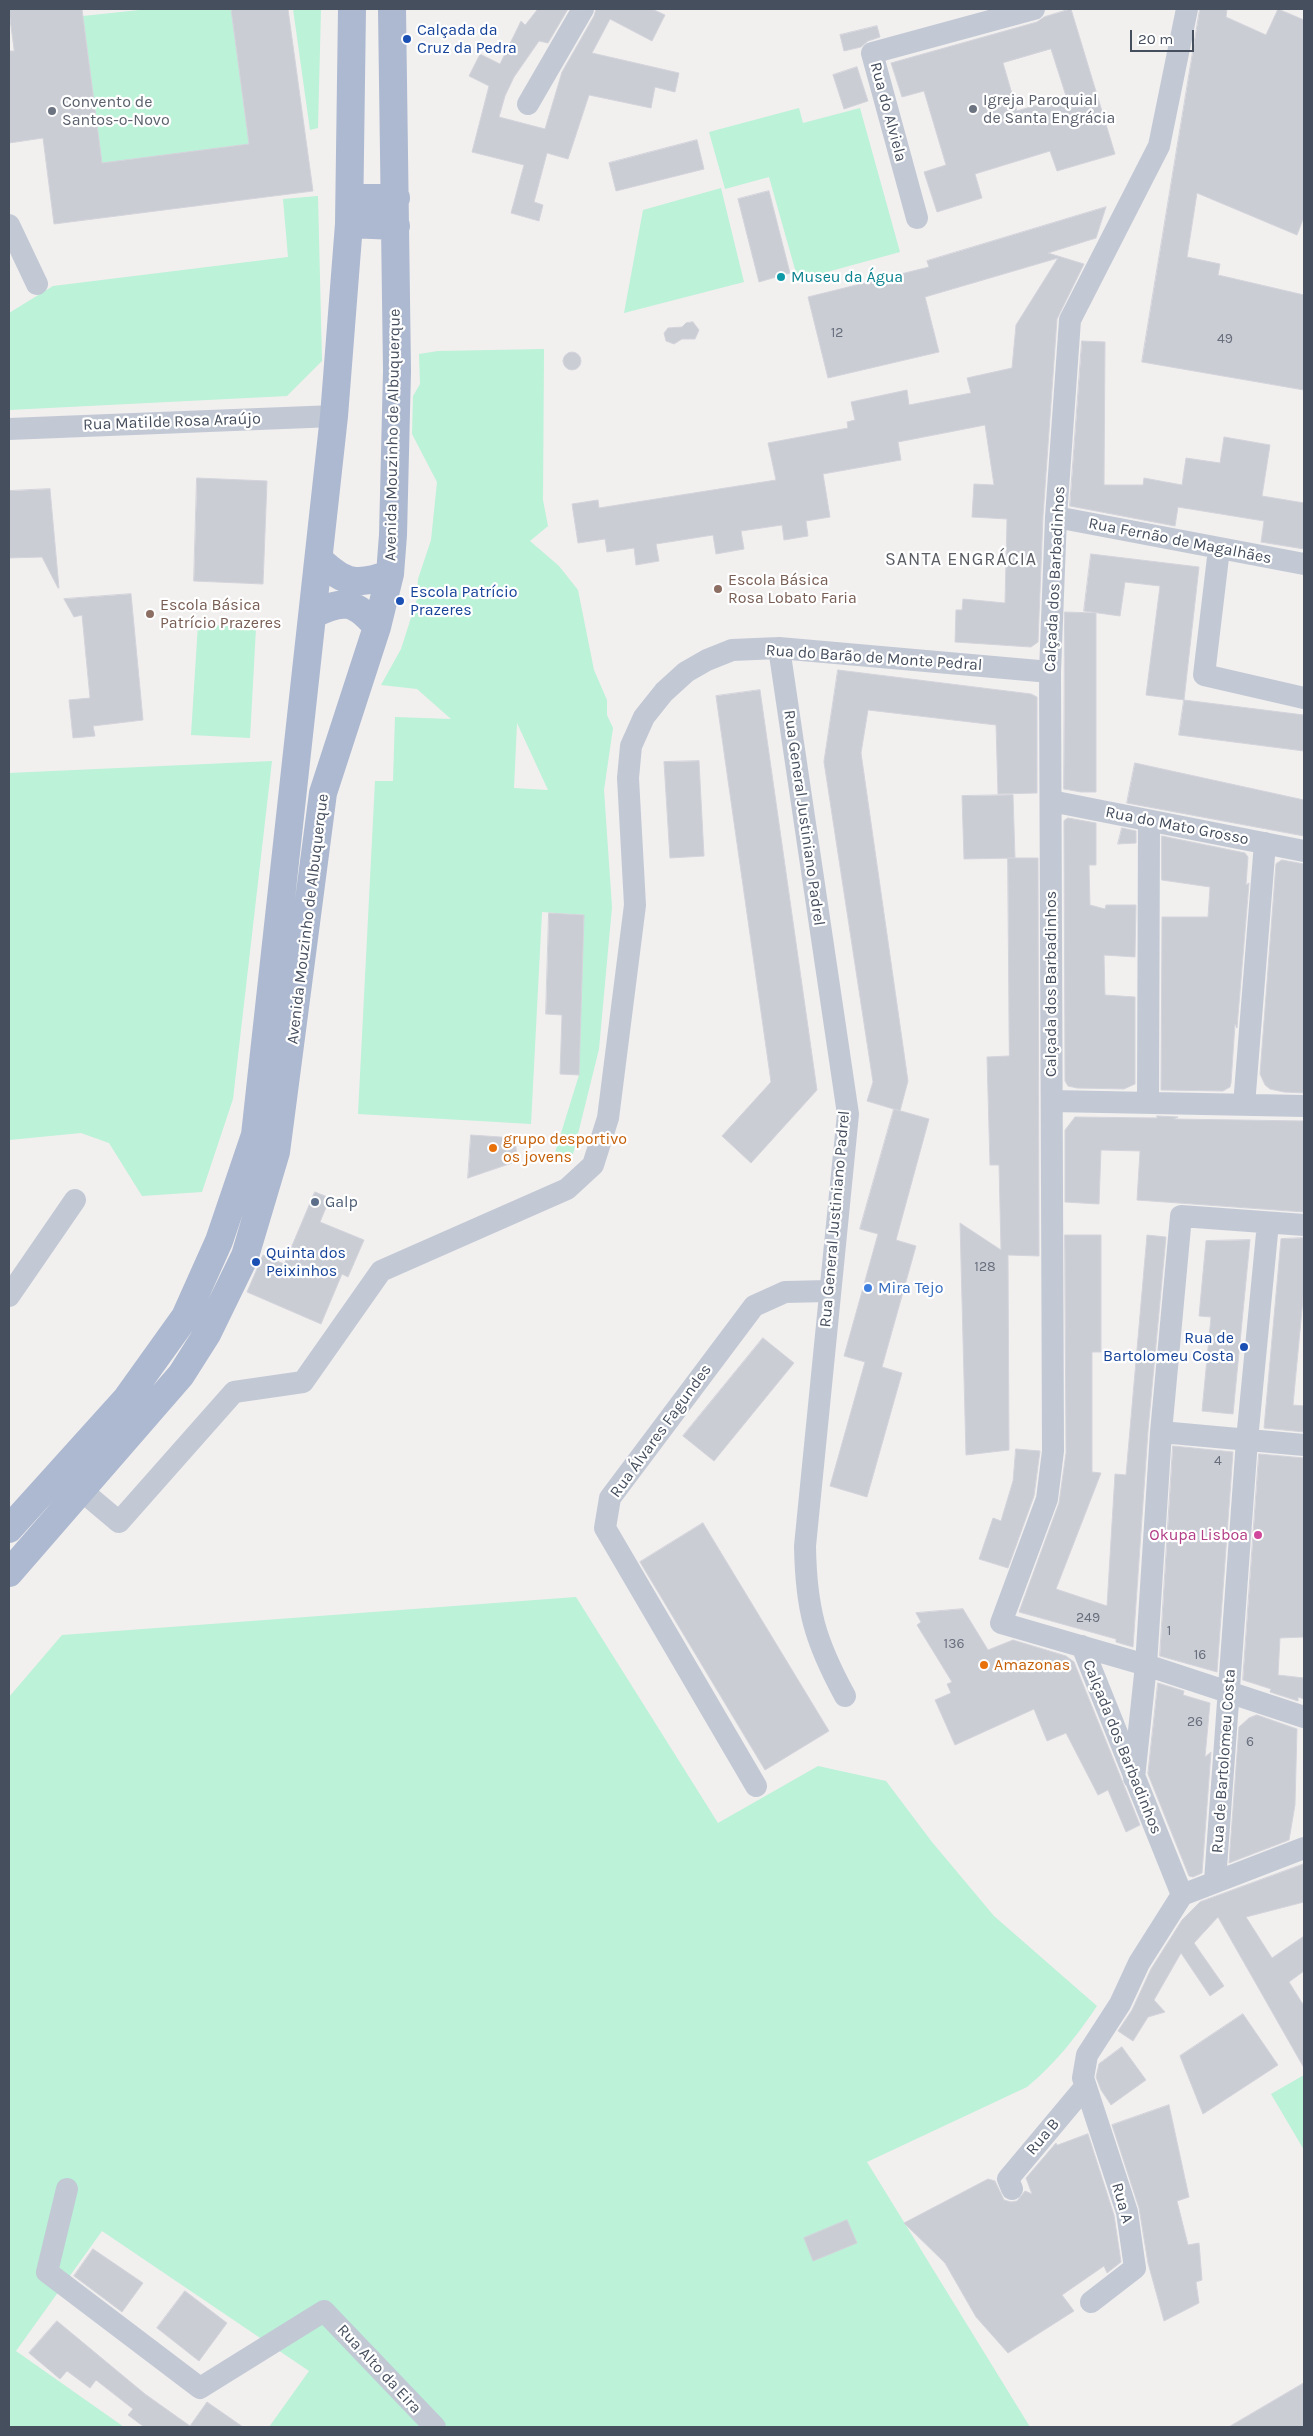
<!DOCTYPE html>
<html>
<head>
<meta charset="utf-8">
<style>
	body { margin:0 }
	#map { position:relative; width:1313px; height:2436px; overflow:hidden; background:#f2efef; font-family:Karla,sans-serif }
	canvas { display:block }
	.frame { position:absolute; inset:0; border:10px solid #464f5e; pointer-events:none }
	.scale { position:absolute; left:1130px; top:30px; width:64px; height:22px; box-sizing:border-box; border:2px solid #464f5e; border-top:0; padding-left:6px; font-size:15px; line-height:18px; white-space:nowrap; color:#464f5e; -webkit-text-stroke:4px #fff; paint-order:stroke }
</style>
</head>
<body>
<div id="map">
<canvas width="1313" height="2436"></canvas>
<div class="frame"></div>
<div class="scale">20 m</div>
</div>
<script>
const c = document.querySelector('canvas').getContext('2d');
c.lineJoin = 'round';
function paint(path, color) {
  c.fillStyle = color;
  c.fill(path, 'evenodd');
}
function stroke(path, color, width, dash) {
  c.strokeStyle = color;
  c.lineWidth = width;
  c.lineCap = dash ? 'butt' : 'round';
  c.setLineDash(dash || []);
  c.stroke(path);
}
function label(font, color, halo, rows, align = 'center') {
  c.font = font + ' Karla,sans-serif';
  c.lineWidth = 4.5;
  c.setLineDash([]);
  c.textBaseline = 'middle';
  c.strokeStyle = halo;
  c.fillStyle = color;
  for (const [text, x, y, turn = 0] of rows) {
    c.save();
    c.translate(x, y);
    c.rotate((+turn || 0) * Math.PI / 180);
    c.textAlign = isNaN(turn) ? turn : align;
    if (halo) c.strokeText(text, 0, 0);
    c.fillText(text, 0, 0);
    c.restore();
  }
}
paint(new Path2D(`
	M 149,9 L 231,9 L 249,144 L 102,163 L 83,16 Z
	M 293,9 L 321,9 L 318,128 L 310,130 Z
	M 799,108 L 803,123 L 860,108 L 900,252 L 798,280 L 769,177 L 725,189 L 709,132 Z
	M 721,188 L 744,282 L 624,313 L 643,210 Z
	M 318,196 L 322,361 L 287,396 L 9,410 L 9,313 L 53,286 L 288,257 L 283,199 Z
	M 544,349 L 543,500 L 548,526 L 530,541 L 559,566 L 578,590 L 594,670 L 607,700 L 607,715 L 613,728 L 604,790 L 612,907 L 599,1049 L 573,1154 L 553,1159 L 579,1075 L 584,915 L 542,912 L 531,1124 L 358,1114 L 375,781 L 393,781 L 395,717 L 451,719 L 417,689 L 381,685 L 401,649 L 417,599 L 418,579 L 431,540 L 437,482 L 412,434 L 413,396 L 420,384 L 419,354 L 438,351 ZM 517,723 L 548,790 L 547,790 L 514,788 Z
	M 198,624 L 256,628 L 250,738 L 191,735 Z
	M 272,761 L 233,1099 L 202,1192 L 142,1196 L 109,1143 L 81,1133 L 9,1140 L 9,773 Z
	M 576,1597 L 718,1823 L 818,1766 L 886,1781 L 932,1842 L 994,1916 L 1097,2006 C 1075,2038 1057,2062 1027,2087 L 867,2162 L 1030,2427 L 269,2427 L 309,2371 L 102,2231 L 16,2351 L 124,2427 L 9,2427 L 9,1697 L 62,1635 Z
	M 1304,2075 L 1304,2150 L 1271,2094 Z`), '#bbf2d8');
const building = new Path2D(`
	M 9,9 L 82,9 L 102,163 L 249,144 L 231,9 L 288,9 L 313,191 L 54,224 L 43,138 L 9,143 L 9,51 L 14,51 Z
	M 538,9 L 568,9 L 548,43 L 539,41 L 514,77 L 505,96 L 499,117 L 545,129 L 562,72 L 594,16 L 596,9 L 652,9 L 665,15 L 652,41 L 610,19 L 592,53 L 679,73 L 675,92 L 655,87 L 651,108 L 589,95 L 568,159 L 547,153 L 534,202 L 543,205 L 539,221 L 511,213 L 524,165 L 472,152 L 489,86 L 469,76 L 480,54 L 500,64 L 521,21 L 525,25 Z
	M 1071,9 L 1115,154 L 1057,171 L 1050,151 L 975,174 L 982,198 L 937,212 L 924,172 L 946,165 L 924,91 L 902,97 L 891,63 L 1037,22 L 1044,17 ZM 1051,49 L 1066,96 L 1017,111 L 1003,63 Z
	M 1200,9 L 1227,9 L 1226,17 L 1266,35 L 1278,9 L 1304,20 L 1304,217 L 1297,235 L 1197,193 L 1187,257 L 1220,264 L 1218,275 L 1304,295 L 1304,390 L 1142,362 Z
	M 877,26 L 880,37 L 868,41 L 861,47 L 844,51 L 840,35 Z
	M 857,67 L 868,101 L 844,109 L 833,75 Z
	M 697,140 L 704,169 L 616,191 L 609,163 Z
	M 769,191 L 790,273 L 759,282 L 738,199 Z
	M 1106,207 L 1096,238 L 1048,253 L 1084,264 L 1057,319 L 1043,516 L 1038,642 L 1031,647 L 955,642 L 956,610 L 962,610 L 963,599 L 1005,603 L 1007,519 L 972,517 L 974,484 L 994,485 L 985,425 L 898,442 L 901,460 L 823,474 L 830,517 L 806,521 L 808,536 L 784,540 L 782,525 L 741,531 L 744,549 L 716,554 L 713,535 L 656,544 L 659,561 L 636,565 L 634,548 L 607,552 L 605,539 L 578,543 L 572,504 L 598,500 L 599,508 L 776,480 L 768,443 L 848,428 L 847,422 L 855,420 L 851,402 L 907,390 L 909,405 L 971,393 L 967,378 L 1012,368 L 1016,325 L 1058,258 L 925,297 L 939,352 L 828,378 L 808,297 L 929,267 L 927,261 Z
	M 693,322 L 699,330 L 695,339 L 682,339 L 674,344 L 666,341 L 664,333 L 668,328 L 682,327 L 686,323 Z
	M 1082,341 L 1105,342 L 1104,485 L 1143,485 L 1144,478 L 1182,485 L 1186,458 L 1220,463 L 1224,437 L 1270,445 L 1262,496 L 1304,503 L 1304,549 L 1261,542 L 1264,521 L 1178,507 L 1175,526 L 1070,506 Z
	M563 361a9 9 0 1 1 18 0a9 9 0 1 1-18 0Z
	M 197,478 L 267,481 L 263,584 L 194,581 Z
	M 50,489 L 59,588 L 58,588 L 42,557 L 9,558 L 9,491 Z
	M 1091,554 L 1199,567 L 1184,700 L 1146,695 L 1160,586 L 1125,582 L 1120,616 L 1084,611 Z
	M 131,594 L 143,720 L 93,726 L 95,736 L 73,738 L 69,700 L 90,698 L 82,615 L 74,617 L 64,599 Z
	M 1065,612 L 1096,613 L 1096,792 L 1081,792 L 1064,789 Z
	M 838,670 L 1031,694 L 1037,697 L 1037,793 L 998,794 L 996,725 L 868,710 L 861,753 L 908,1081 L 900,1111 L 867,1101 L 873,1082 L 824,762 Z
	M 760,690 L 817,1090 L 751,1163 L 722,1136 L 771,1082 L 716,696 Z
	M 1184,700 L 1304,715 L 1304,751 L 1179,735 Z
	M 699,761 L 704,856 L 670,858 L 664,762 Z
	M 1135,763 L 1304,800 L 1304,836 L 1127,803 Z
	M 1013,795 L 1015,858 L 964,859 L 962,796 Z
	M 1068,818 L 1096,823 L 1096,865 L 1089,865 L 1090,905 L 1105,909 L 1106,905 L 1136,905 L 1135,957 L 1104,955 L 1105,995 L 1135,997 L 1135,1084 L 1124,1089 L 1077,1088 L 1068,1086 L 1065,1081 L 1064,821 Z
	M 1122,828 L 1136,831 L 1136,843 L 1118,844 Z
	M 1162,836 L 1245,853 L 1248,857 L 1246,885 L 1249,883 L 1237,1028 L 1235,1024 L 1231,1083 L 1230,1087 L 1223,1091 L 1161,1090 L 1162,917 L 1208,917 L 1210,887 L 1162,880 Z
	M 1008,858 L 1038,858 L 1039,1256 L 1008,1255 L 1009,1450 L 966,1455 L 960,1223 L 1001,1250 L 999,1165 L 990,1165 L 987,1057 L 1009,1056 Z
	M 1282,860 L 1304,864 L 1304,1093 L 1284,1092 L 1270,1089 L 1265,1085 L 1260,1074 L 1276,864 Z
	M 549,913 L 584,915 L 579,1075 L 560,1074 L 562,1015 L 546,1014 Z
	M 894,1109 L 929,1119 L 896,1240 L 916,1246 L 882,1367 L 902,1373 L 867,1497 L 830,1486 L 865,1362 L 844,1356 L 878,1234 L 860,1229 Z
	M 1157,1116 L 1178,1117 L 1174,1119 L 1304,1121 L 1304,1212 L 1137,1200 L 1140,1151 L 1101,1150 L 1099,1204 L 1065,1202 L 1065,1130 L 1075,1117 L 1157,1118 Z
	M 471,1135 L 515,1138 L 517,1157 L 512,1157 L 512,1163 L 468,1178 Z
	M 315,1192 L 330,1198 L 320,1222 L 364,1240 L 348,1277 L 342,1274 L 321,1324 L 247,1292 L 263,1255 L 284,1264 Z
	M 1065,1235 L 1101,1235 L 1101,1352 L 1092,1352 L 1092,1472 L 1101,1473 L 1056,1589 L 1107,1606 L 1115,1474 L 1126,1475 L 1147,1235 L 1166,1237 L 1148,1431 L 1133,1647 L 1116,1642 L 1116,1639 L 1019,1612 L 1059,1503 L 1066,1453 Z
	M 1304,1238 L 1304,1288 L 1293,1405 L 1304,1406 L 1304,1432 L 1264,1428 L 1281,1239 Z
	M 1250,1240 L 1233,1414 L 1202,1411 L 1211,1317 L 1199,1316 L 1206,1241 Z
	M 763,1338 L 794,1363 L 714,1461 L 683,1436 Z
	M 1173,1446 L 1233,1452 L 1217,1672 L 1160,1656 Z
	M 1016,1449 L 1040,1451 L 1034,1496 L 1008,1568 L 979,1559 L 993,1518 L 1001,1521 L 1013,1481 Z
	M 1259,1454 L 1304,1458 L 1304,1637 L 1280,1638 L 1278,1675 L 1304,1678 L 1304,1699 L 1298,1697 L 1298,1701 L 1270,1692 L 1271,1689 L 1243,1680 Z
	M 703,1523 L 829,1731 L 765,1770 L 640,1562 Z
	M 963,1609 L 988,1650 L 1013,1640 L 1066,1656 L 1074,1662 L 1140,1825 L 1126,1832 L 1108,1790 L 1098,1795 L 1066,1733 L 1047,1741 L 1034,1709 L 955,1745 L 935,1700 L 951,1693 L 947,1684 L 952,1682 L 917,1625 L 921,1622 L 916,1613 Z
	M 1158,1683 L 1184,1691 L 1183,1695 L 1210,1703 L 1205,1757 L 1211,1752 L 1202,1873 L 1193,1877 L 1189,1876 L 1148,1774 Z
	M 1257,1715 L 1297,1729 L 1295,1805 L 1289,1840 L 1229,1863 L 1239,1727 L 1249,1718 Z
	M 1304,1864 L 1304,1902 L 1246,1917 L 1272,1958 L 1304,1936 L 1304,1971 L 1289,1982 L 1304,2006 L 1304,2068 L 1218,1917 L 1194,1943 L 1224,1986 L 1210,1996 L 1181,1953 L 1154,2000 L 1165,2012 L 1148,2017 L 1133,2041 L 1118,2031 L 1132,2010 L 1151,1969 L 1182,1920 L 1200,1902 Z
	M 1243,2014 L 1278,2065 L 1203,2114 L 1180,2056 Z
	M 1122,2047 L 1146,2080 L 1111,2105 L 1101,2090 L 1096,2077 L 1099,2064 Z
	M 1169,2105 L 1189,2197 L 1177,2201 L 1188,2245 L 1199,2243 L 1202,2280 L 1196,2282 L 1199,2303 L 1164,2321 L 1148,2263 L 1139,2208 L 1112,2125 Z
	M 1088,2134 L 1114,2215 L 1121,2262 L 1107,2273 L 1104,2266 L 1062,2295 L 1074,2311 L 1008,2353 L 976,2317 L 945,2263 L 904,2223 L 988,2179 L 995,2181 L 1004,2200 L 1011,2202 L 1017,2201 L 1025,2191 L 1032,2194 L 1026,2178 L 1056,2143 L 1057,2145 Z
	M 847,2220 L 857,2243 L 813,2261 L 804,2238 Z
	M 93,2249 L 143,2283 L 122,2312 L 74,2276 Z
	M 185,2291 L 227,2323 L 199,2361 L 157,2328 Z
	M 57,2321 L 145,2394 L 190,2426 L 207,2402 L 243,2427 L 144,2427 L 128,2415 L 133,2409 L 96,2380 L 90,2388 L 67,2371 L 60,2379 L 29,2353 Z
	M 1304,2383 L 1304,2427 L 1229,2427 Z`);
paint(building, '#cbcdd5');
stroke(building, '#d3d4db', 1);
stroke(new Path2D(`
	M 1187,9 L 1159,146 L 1070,320 L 1056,517 L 1050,672 L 1053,1451 L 1047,1499 L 1001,1623 L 1146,1665 L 1304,1717
	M 528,104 L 583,9
	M 917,218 L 872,53 L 1034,9
	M 9,225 L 37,284
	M 9,429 L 334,416
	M 1056,517 L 1304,564
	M 1219,549 L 1204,675 L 1304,698
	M 779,648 L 848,1114 L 805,1546 C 806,1609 815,1641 845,1696
	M 1051,801 L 1304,851
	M 1052,1101 L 1304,1106
	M 1148,1103 L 1149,821
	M 1244,1105 L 1265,843
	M 9,1296 L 75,1200
	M 1161,1432 L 1304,1445
	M 81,1490 L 119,1522 L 234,1392 L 303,1382 L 381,1271 L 567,1189 L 593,1165 L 608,1118 L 635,905 L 628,778 L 631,746 L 644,717 L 664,692 L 686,672 L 707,660 L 732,650 L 779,648 L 1050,672
	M 1082,1646 L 1182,1895
	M 1134,1778 L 1146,1665 L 1161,1432 L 1181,1216 L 1304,1225
	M 756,1786 L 605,1528 L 610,1498 L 754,1306 L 785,1292 L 828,1291
	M 1215,1881 L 1247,1440 L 1268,1223
	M 67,2189 L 47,2272 L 200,2388 L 324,2311 L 435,2427
	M 1012,2189 L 1008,2179 L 1085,2087
	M 1091,2302 L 1135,2268 L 1127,2212 L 1083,2078 L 1087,2055 L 1120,2004 L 1139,1963 L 1182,1895 L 1304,1848`), '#c2c9d5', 22);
stroke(new Path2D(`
	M 350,198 L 396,198
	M 349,224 L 396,226
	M 320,560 C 345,584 357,586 390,574
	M 314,614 C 344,599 355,601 377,627
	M 9,1529 L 127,1398 L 185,1317 L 219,1241 L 255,1135 L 334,416 L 349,224 L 352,9
	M 9,1573 L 181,1375 L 207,1334 L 245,1256 L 276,1152 L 323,793 L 377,627 L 390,574 L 393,535 L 397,371 L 392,9`), '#adb9d0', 28);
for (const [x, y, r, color] of [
	[407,39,5,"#1a4fb4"],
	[973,109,5,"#6b7280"],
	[52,111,5,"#6b7280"],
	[781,277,5,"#0f9aa8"],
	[718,589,5,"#8d6e63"],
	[400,601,5,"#1a4fb4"],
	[150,614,5,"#8d6e63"],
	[493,1148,5,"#e8710a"],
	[315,1202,5,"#5c6f8a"],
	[256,1262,5,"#1a4fb4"],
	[868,1288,5,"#3f7fe0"],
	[1244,1347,5,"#1a4fb4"],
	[1258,1535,5,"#d1479c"],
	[984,1665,5,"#e8710a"]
]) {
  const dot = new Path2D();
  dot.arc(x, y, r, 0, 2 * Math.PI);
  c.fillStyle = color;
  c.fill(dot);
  stroke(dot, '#fff', 2);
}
label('14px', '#676e7c', null, [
	["12",837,333],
	["49",1225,339],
	["128",985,1267],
	["4",1218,1461],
	["249",1088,1618],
	["1",1169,1631],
	["136",954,1644],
	["16",1200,1655],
	["26",1195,1722],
	["6",1250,1742]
]);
label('16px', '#164399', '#fff', [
	["Calçada da",417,30],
	["Cruz da Pedra",417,48],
	["Escola Patrício",410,592],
	["Prazeres",410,610],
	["Quinta dos",266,1253],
	["Peixinhos",266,1271],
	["Rua de",1234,1338,"right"],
	["Bartolomeu Costa",1234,1356,"right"]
], 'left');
label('16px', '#5b616d', '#fff', [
	["Igreja Paroquial",983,100],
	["de Santa Engrácia",983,118],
	["Convento de",62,102],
	["Santos-o-Novo",62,120]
], 'left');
label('16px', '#464f5e', '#fff', [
	["Rua do Alviela",888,112,75],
	["Rua Matilde Rosa Araújo",172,422,-2],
	["Avenida Mouzinho de Albuquerque",393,435,-89],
	["Rua Fernão de Magalhães",1180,541,11],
	["Calçada dos Barbadinhos",1055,579,-87],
	["Rua do Barão de Monte Pedral",874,658,4],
	["Rua General Justiniano Padrel",804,818,82],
	["Rua do Mato Grosso",1177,826,11],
	["Avenida Mouzinho de Albuquerque",308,919,-83],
	["Calçada dos Barbadinhos",1051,984,-90],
	["Rua General Justiniano Padrel",835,1219,-85],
	["Rua Álvares Fagundes",661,1431,-54],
	["Calçada dos Barbadinhos",1122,1747,68],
	["Rua de Bartolomeu Costa",1224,1761,-86],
	["Rua B",1043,2137,-50],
	["Rua A",1122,2203,74],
	["Rua Alto da Eira",379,2369,47]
]);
label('16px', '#0d838f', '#fff', [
	["Museu da Água",791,277]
], 'left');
label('16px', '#785e54', '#fff', [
	["Escola Básica",728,580],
	["Rosa Lobato Faria",728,598],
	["Escola Básica",160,605],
	["Patrício Prazeres",160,623]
], 'left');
label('16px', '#c56008', '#fff', [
	["grupo desportivo",503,1139],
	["os jovens",503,1157],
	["Amazonas",994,1665]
], 'left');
label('16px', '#4e5e75', '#fff', [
	["Galp",325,1202]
], 'left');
label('16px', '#366cbe', '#fff', [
	["Mira Tejo",878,1288]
], 'left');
label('16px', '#b23c85', '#fff', [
	["Okupa Lisboa",1248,1535]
], 'right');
c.letterSpacing = '1px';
label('18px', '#5b5e65', '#fff', [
	["SANTA ENGRÁCIA",961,560]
]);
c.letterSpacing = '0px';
</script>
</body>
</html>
